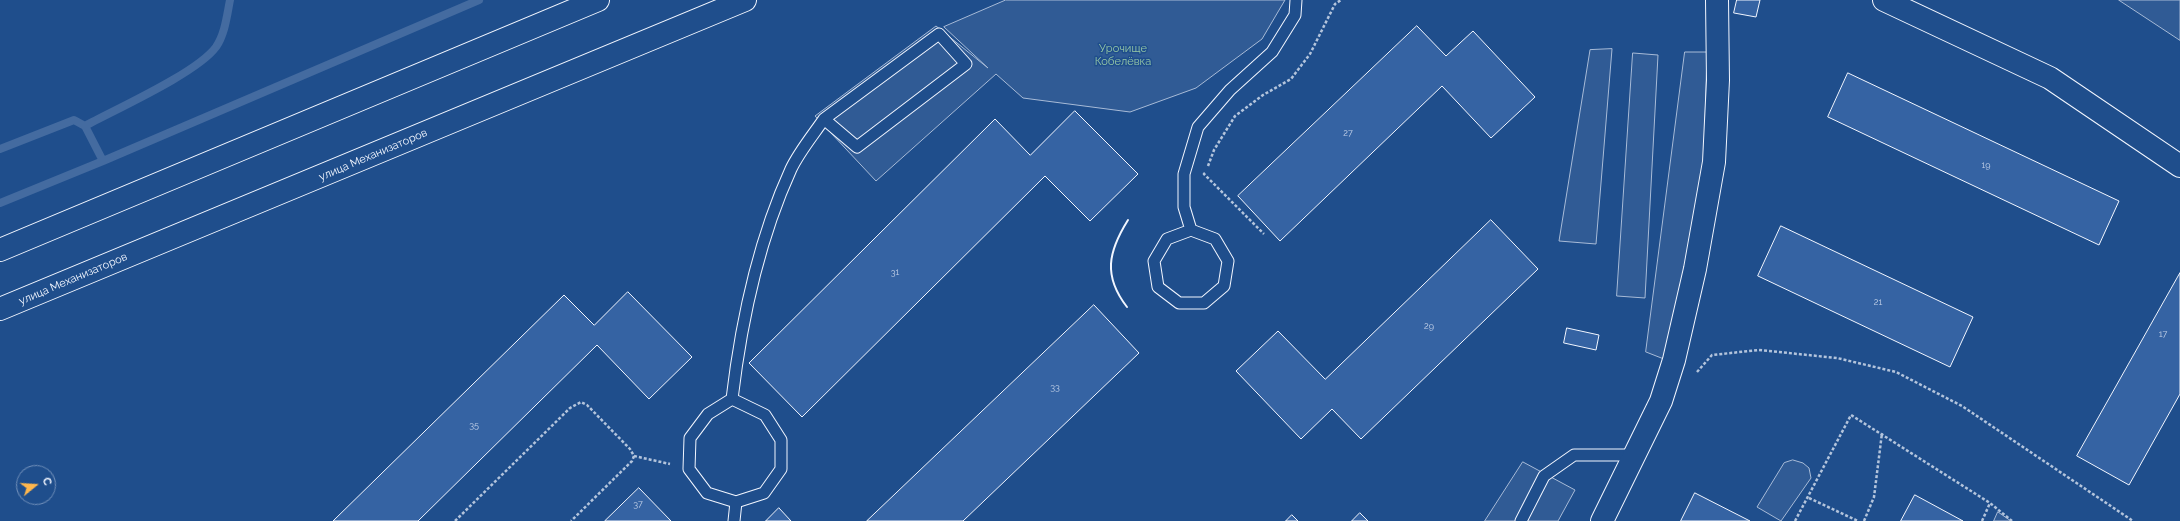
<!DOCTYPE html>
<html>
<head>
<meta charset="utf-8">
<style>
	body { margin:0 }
	#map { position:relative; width:2180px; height:521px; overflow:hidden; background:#1f4e8c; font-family:Raleway,sans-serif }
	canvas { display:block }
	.north { position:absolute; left:16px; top:465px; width:40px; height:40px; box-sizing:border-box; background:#1f4e8c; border:1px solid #7391ba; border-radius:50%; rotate:72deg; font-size:11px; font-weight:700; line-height:16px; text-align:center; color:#f2f6ff }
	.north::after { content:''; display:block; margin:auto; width:14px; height:18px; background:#ffb74d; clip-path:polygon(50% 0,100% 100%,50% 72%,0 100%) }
</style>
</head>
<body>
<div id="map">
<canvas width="2180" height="521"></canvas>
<div class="north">С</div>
</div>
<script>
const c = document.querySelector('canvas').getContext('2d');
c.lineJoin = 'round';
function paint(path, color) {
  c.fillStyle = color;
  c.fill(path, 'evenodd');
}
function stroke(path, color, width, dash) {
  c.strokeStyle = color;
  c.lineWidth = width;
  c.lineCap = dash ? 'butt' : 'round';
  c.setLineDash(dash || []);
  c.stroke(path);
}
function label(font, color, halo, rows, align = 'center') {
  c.font = font + ' Raleway,sans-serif';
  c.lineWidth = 3;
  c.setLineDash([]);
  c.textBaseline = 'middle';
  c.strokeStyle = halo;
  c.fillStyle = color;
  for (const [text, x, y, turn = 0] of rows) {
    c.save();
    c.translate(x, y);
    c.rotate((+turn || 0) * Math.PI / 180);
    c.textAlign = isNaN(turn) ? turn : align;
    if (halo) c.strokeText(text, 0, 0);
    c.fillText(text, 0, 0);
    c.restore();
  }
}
const built = new Path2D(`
	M 1006,0 L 1285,0 L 1262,39 L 1196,88 L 1130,112 L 1023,98 L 996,74 L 876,181 L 815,116 L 936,26 L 988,68 L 944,27 Z
	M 2119,0 L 2180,0 L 2180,40 Z
	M 1612,49 L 1596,244 L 1559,241 L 1590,50 Z
	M 1685,52 L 1707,52 L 1704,159 L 1669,361 L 1646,352 Z
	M 1633,53 L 1658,55 L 1645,298 L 1617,296 Z
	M 1793,460 L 1803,463 L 1809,468 L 1811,478 L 1781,521 L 1757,507 L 1784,463 Z
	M 1523,462 L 1575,490 L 1558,521 L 1485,521 Z
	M 1998,512 L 2011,521 L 1994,521 Z`);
paint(built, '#305b95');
stroke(built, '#a8bbd7', 1);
stroke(new Path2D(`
	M 85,126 C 116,109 197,73 216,47 C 225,34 227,15 230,0
	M 0,149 L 74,120 L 85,126 L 103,161 L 479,0
	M 0,203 L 103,161`), '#446ba0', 8);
const building = new Path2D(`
	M 1737,0 L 1760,0 L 1756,17 L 1734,13 Z
	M 1417,26 L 1446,56 L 1473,31 L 1535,97 L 1491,138 L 1442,86 L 1280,241 L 1238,196 Z
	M 1848,73 L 2119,201 L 2099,245 L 1828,117 Z
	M 1075,111 L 1138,174 L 1090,221 L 1045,176 L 802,417 L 749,363 L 995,119 L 1030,155 Z
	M 1491,220 L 1538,269 L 1361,439 L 1332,409 L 1301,439 L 1236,371 L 1278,331 L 1325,379 Z
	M 1781,226 L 1973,317 L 1950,367 L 1758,276 Z
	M 2180,273 L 2180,394 L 2129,485 L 2077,456 Z
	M 628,292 L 692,357 L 649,399 L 597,345 L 418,521 L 333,521 L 564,295 L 594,325 Z
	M 1094,305 L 1139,353 L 963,521 L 867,521 Z
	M 1567,328 L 1599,335 L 1596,350 L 1564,343 Z
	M 639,488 L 671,521 L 605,521 Z
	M 1695,493 L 1750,521 L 1681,521 Z
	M 1915,495 L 1963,521 L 1901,521 Z
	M 779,508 L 791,521 L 766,521 Z
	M 1360,513 L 1368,521 L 1352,521 Z
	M 1292,515 L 1298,521 L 1286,521 Z`);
paint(building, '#3563a3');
stroke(building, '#f2f6ff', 1);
const service = new Path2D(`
	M 1191,230 L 1184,207 L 1184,174 L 1198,127 L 1230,90 L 1272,52 L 1295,15 L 1296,0
	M 1191,230 L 1215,239 L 1228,261 L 1224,286 L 1204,303 L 1179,303 L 1158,287 L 1154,261 L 1167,239 Z
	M 732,399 C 741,323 759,239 791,169 C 799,152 813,135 824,119 L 857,147 L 966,64 L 939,34 L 824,119
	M 732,399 L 765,415 L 781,440 L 781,469 L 764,493 L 736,502 L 707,493 L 689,469 L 690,438 L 708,414 Z
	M 734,521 L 736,502
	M 1521,521 L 1544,476 L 1574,455 L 1636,455`);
const minor = new Path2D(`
	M 1884,0 L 2050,78 L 2180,166
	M 1602,521 L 1661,401 L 1674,360 L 1695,269 L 1714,162 L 1718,80 L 1717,0`);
const primary = new Path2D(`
	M 0,250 L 598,0
	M 0,309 L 745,0`);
stroke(service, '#f2f6ff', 13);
stroke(minor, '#f2f6ff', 24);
stroke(primary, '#f2f6ff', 24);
stroke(new Path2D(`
	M 1208,166 L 1214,150 L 1235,116 L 1263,95 L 1291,79 L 1310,54 L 1335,4 L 1341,0
	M 1205,173 L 1204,174 L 1264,234
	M 1697,372 L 1712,355 L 1759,350 L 1837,358 L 1896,372 L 1962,406 L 2133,521
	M 634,456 L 670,464
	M 1809,498 L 1858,521
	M 455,521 L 570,408 L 581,402 L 587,405 L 630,449 L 634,456 L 632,461 L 571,521
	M 1795,521 L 1851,415 L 1990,503 L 2012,521
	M 1864,521 L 1874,497 L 1882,433
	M 1982,521 L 1990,503`), '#b3c4dc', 2.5, [3, 2]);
stroke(service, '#1f4e8c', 11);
stroke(minor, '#1f4e8c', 22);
stroke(primary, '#1f4e8c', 22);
stroke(new Path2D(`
	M 1127,307 C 1103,276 1108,252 1128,220`), '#f2f6ff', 2);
label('9px', '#c3d1e8', null, [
	["27",1348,133],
	["19",1986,165],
	["31",895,272],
	["21",1878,302],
	["29",1429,326],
	["17",2163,334],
	["33",1055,387],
	["35",474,425],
	["37",638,504]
]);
label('11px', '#97c8a6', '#1f4e8c', [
	["Урочище",1123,49],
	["Кобелёвка",1123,62]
]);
label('11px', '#f2f6ff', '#1f4e8c', [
	["улица Механизаторов",373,155,-23],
	["улица Механизаторов",73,279,-23]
]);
</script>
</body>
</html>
